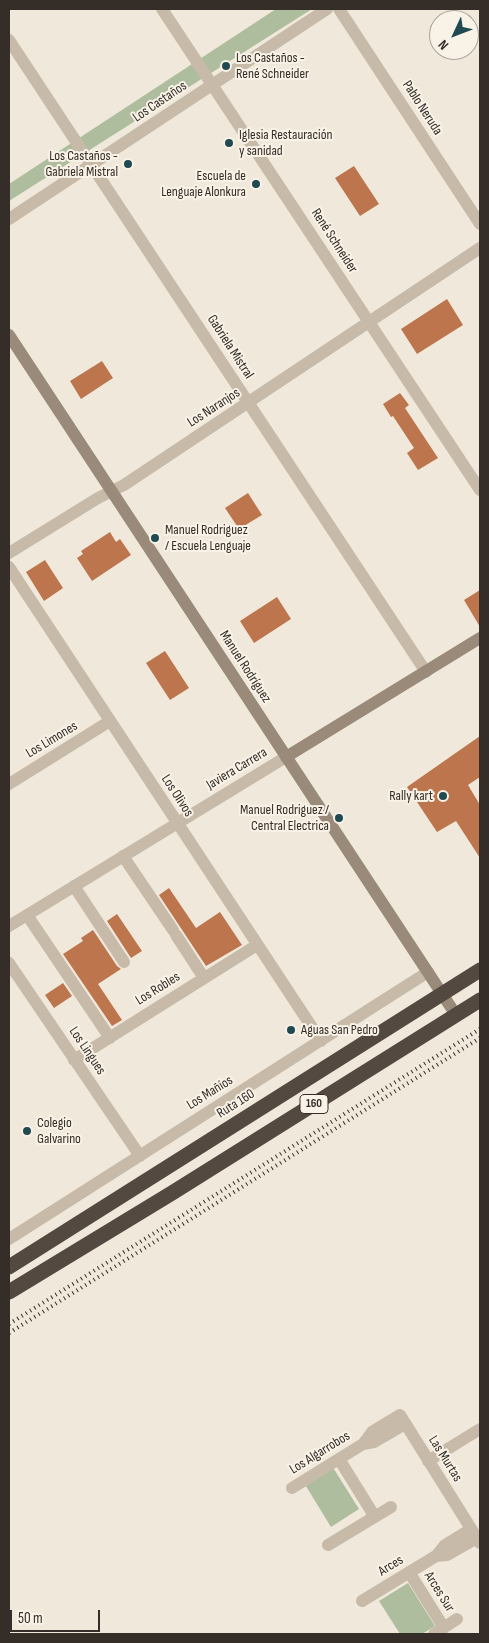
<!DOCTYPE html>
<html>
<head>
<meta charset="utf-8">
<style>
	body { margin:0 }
	#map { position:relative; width:489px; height:1643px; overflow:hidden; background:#f0e9db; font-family:"Sofia Sans Condensed",sans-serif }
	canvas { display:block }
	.frame { position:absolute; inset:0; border:10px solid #342d28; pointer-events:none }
	.north { position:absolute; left:429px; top:10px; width:50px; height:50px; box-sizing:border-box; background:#f8f2e7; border:1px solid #aaa39b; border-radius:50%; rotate:227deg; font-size:14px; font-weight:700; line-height:20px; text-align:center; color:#342d28 }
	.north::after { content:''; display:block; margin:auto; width:18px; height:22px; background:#214952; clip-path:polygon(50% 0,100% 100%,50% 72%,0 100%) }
	.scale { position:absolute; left:10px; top:1610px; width:90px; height:22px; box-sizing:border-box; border:2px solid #342d28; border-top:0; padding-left:6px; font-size:15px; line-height:18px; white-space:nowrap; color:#342d28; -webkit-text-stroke:4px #f8f2e7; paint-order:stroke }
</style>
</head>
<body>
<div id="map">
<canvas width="489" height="1643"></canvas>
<div class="frame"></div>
<div class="north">N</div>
<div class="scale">50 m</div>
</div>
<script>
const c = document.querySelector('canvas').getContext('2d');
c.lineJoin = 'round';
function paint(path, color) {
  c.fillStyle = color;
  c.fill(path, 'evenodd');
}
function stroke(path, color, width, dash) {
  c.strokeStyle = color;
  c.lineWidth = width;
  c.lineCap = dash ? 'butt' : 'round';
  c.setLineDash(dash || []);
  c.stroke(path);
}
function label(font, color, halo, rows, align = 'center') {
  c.font = font + ' "Sofia Sans Condensed",sans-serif';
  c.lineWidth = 4;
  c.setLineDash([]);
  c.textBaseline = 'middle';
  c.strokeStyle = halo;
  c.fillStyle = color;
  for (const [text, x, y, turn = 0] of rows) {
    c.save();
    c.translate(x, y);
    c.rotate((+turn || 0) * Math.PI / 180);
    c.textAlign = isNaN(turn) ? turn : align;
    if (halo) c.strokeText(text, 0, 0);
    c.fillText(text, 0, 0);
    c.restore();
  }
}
paint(new Path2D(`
	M 276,9 L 312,9 L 9,201 L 9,184 Z
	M 332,1466 L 359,1509 L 331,1527 L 304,1483 Z
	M 408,1583 L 435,1626 L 422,1634 L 400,1634 L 379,1601 Z`), '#aebd9d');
paint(new Path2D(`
	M 354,166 L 379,204 L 360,216 L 335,178 Z
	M 447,299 L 463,325 L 417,354 L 401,329 Z
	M 102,361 L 113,378 L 81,399 L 70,381 Z
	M 400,393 L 409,405 L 405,408 L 438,458 L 418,470 L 407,453 L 414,448 L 393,416 L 391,417 L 383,404 Z
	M 248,493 L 262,515 L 239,529 L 225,508 Z
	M 110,532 L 116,542 L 120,539 L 131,555 L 92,581 L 77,558 L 83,554 L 81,551 Z
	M 45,560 L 63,588 L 44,601 L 26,572 Z
	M 480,590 L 480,627 L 464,600 Z
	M 277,597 L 291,619 L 254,643 L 240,621 Z
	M 165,651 L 189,688 L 170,700 L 146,663 Z
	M 480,736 L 480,777 L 468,785 L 480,805 L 480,858 L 456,821 L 437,832 L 407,787 Z
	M 169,888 L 196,928 L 220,912 L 242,945 L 206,966 L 159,895 Z
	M 117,914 L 142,951 L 131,958 L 107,921 Z
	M 93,930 L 117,966 L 121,969 L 98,984 L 122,1020 L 112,1026 L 63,954 L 83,941 L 81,938 Z
	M 63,983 L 72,996 L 54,1008 L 45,995 Z`), '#bc754d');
stroke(new Path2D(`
	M 162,9 L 480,490
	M 339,9 L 480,224
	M 9,40 L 426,672
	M 9,219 L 327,9
	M 9,553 L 98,498 L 124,485 L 480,248
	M 9,567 L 321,1041
	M 9,784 L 110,721
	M 123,856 L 173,930
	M 74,886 L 124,962
	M 27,915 L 110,1038
	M 9,926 L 286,757
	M 176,935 L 204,978
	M 9,963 L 140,1156
	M 74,1060 L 257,945
	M 9,1239 L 428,972
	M 363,1444 L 374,1442 L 405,1424
	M 339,1459 L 375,1517
	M 428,1461 L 480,1429
	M 292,1488 L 363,1444 L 372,1432 L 400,1415 L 480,1543
	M 328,1545 L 391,1507
	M 436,1556 L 447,1555 L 477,1538
	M 409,1572 L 444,1628
	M 362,1601 L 436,1556 L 445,1545 L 471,1529
	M 434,1634 L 457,1619`), '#c7baa8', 12);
stroke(new Path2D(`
	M 9,335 L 456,1015
	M 286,757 L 480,638`), '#9a8a7a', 12);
stroke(new Path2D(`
	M 9,1267 L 480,970
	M 9,1292 L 172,1193 L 480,1000`), '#544940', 15);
stroke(new Path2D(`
	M 9,1324 L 480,1029
	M 9,1333 L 480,1038`), '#342d28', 4, [1, 4]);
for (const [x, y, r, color] of [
	[226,66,5,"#214952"],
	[229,143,5,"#214952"],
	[128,164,5,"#214952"],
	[256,184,5,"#214952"],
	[155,538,5,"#214952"],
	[443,796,5,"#214952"],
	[339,818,5,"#214952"],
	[291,1030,5,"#214952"],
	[27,1131,5,"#214952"]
]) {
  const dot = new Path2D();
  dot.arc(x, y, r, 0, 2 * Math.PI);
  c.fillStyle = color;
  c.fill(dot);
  stroke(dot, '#f8f2e7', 2);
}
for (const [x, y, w] of [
	[314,1104,28]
]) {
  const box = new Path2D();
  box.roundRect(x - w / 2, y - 9.5, w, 19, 4);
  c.fillStyle = '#f8f2e7';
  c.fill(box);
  stroke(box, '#342d28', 1);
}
label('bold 12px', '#342d28', null, [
	["160",314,1104]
]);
label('14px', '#342d28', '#f8f2e7', [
	["Los Castaños -",236,58],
	["René Schneider",236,74],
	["Iglesia Restauración",239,135],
	["y sanidad",239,151],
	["Los Castaños -",118,156,"right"],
	["Gabriela Mistral",118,172,"right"],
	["Escuela de",246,176,"right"],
	["Lenguaje Alonkura",246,192,"right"],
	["Manuel Rodriguez",165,530],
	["/ Escuela Lenguaje",165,546],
	["Rally kart",433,796,"right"],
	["Manuel Rodriguez /",329,810,"right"],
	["Central Electrica",329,826,"right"],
	["Aguas San Pedro",301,1030],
	["Colegio",37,1123],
	["Galvarino",37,1139]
], 'left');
label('14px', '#342d28', '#f8f2e7', [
	["Los Castaños",160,102,-34],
	["Pablo Neruda",422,108,57],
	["René Schneider",334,241,57],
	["Gabriela Mistral",230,347,57],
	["Los Naranjos",214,408,-33],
	["Manuel Rodríguez",245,667,57],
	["Los Limones",52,740,-31],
	["Javiera Carrera",237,769,-31],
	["Los Olivos",177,796,57],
	["Los Robles",158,989,-32],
	["Los Lingues",87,1051,56],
	["Los Mañíos",210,1093,-32],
	["Ruta 160",236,1104,-32],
	["Los Algarrobos",320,1453,-32],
	["Las Murtas",445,1459,58],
	["Arces",391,1566,-32],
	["Arces Sur",439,1592,58]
]);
</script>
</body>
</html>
